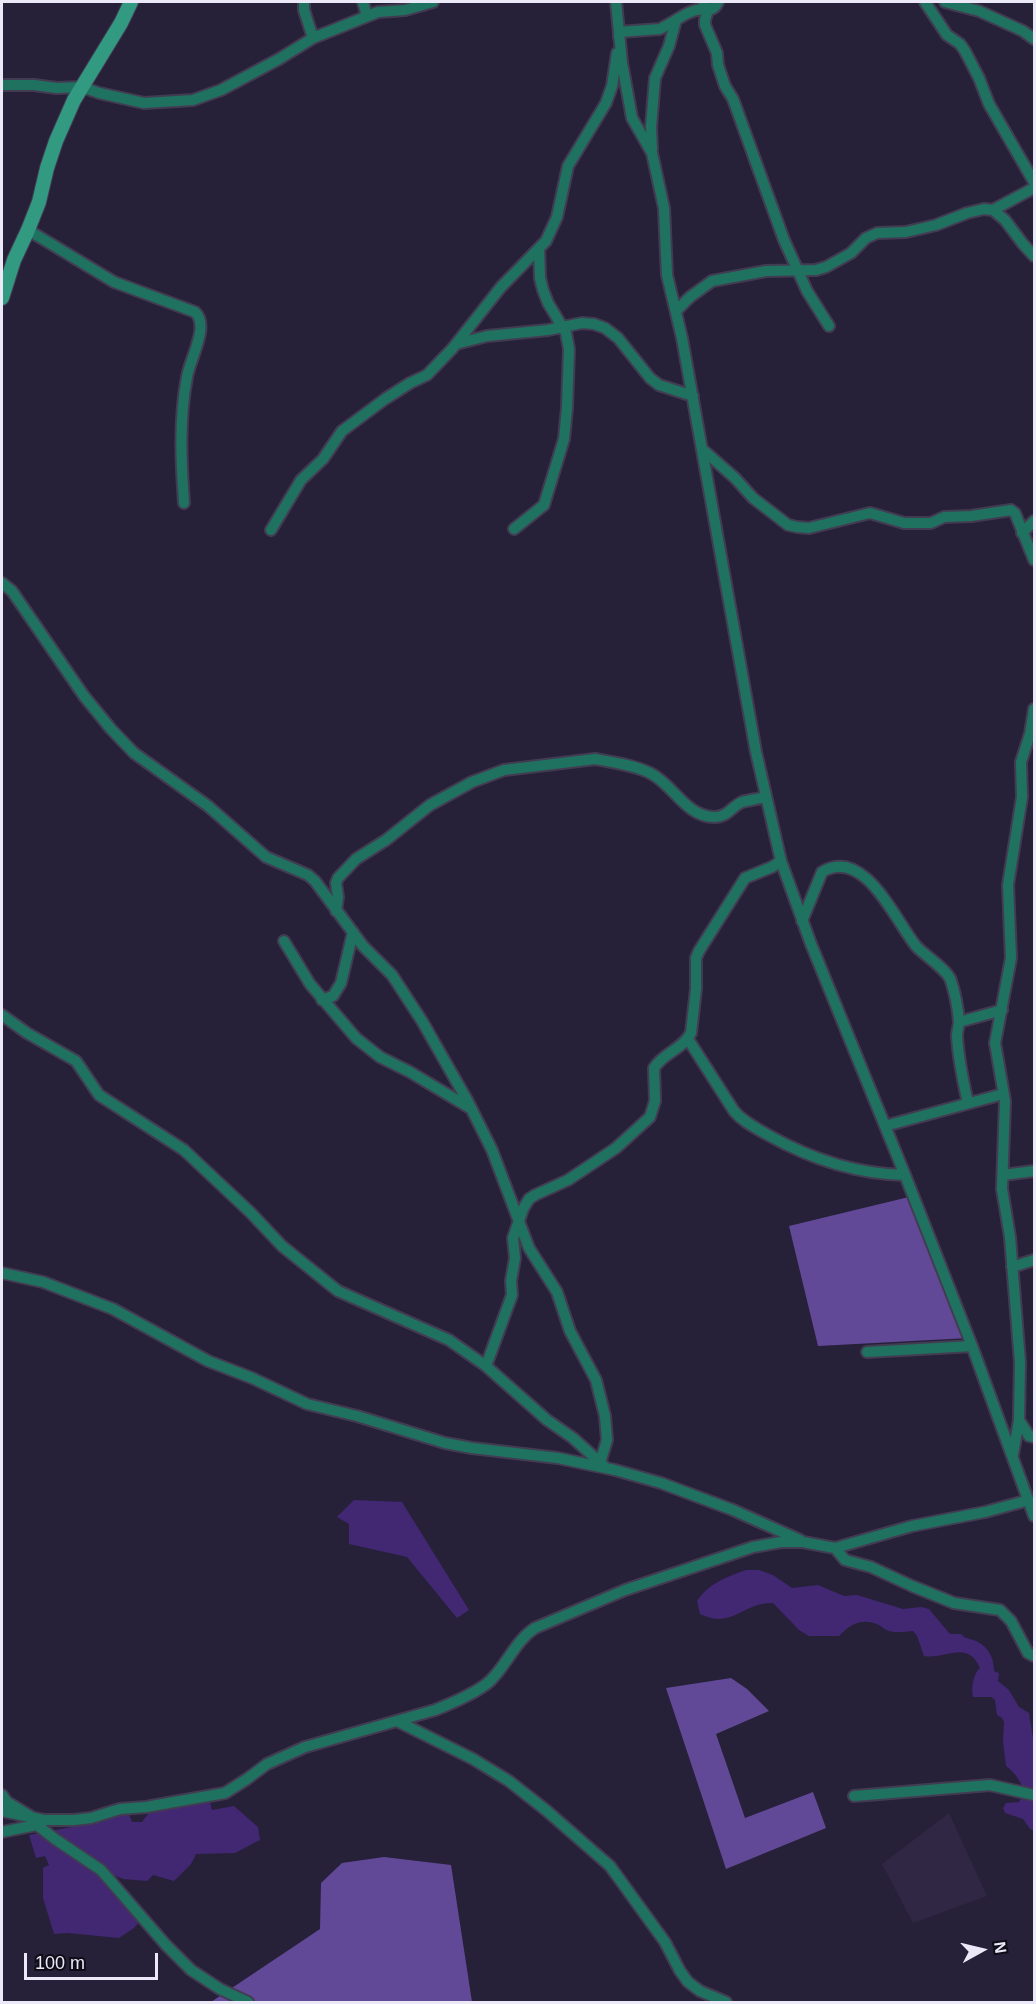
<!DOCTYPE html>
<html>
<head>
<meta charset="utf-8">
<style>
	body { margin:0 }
	#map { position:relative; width:1036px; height:2004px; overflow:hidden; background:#262038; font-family:Arial,sans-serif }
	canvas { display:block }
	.frame { position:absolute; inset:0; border:3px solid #ebe8f8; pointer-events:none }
	.north { position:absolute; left:952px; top:1920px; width:60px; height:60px; -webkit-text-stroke:4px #0e0c16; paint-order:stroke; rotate:82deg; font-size:16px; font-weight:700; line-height:24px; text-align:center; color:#ebe8f8 }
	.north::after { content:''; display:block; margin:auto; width:21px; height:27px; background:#ebe8f8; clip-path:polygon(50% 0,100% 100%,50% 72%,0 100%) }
	.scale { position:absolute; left:24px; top:1953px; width:134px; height:27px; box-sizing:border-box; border:3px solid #ebe8f8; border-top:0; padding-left:8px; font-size:18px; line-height:21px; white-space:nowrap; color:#ebe8f8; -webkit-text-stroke:4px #0e0c16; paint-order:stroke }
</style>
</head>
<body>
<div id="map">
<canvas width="1036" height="2004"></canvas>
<div class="frame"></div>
<div class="north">N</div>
<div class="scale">100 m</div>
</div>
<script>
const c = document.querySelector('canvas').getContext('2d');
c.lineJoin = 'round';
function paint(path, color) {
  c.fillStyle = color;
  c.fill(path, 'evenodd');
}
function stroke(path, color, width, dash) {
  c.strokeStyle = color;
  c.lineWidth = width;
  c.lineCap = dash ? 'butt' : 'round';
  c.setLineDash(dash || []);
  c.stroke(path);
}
paint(new Path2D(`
	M 949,1813 L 987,1896 L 913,1923 L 882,1864 Z`), '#302745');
paint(new Path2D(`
	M 354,1500 L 402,1502 L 469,1610 L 457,1618 L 407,1557 L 349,1544 L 349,1524 L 337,1517 Z
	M 746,1570 L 759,1570 L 773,1575 L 792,1588 L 818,1585 L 844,1596 L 857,1595 L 903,1609 L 921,1607 L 929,1609 L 950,1634 L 961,1634 C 966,1640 971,1638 978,1642 C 989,1648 994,1658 994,1671 L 999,1673 L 998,1681 L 1009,1690 L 1019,1707 L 1029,1713 L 1034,1745 L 1033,1752 L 1034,1831 L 1030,1829 L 1023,1819 L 1005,1813 L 1003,1808 L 1006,1803 L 1019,1802 C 1029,1788 1016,1774 1006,1766 L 1003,1742 L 1004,1722 L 1002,1718 L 997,1715 L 995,1700 L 991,1697 L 973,1697 C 971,1688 973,1674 980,1668 C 967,1639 946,1660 924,1656 L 917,1636 L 913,1631 C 905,1632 897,1633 889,1631 C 885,1630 881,1626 877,1624 C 860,1618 850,1625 839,1636 L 809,1636 L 799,1630 L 773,1603 C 750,1602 738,1619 718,1619 C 712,1619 705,1616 700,1614 L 697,1601 C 708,1584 728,1576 746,1570 Z
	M 210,1802 L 212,1810 L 234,1806 L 258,1827 L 260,1840 L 235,1853 L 196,1854 L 191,1864 L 174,1881 L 153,1875 L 147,1881 L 123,1879 L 103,1871 L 143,1918 L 134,1928 L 119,1938 L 68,1933 L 54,1934 L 43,1898 L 43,1868 L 49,1865 L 45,1856 L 36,1858 L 29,1835 L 82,1825 L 123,1814 L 129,1814 L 132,1822 L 142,1822 L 148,1814 L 157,1810 Z`), '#422773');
paint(new Path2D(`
	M 913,1196 L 969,1338 L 818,1346 L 789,1226 Z
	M 731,1678 L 747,1689 L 769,1711 L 716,1734 L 745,1818 L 813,1792 L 826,1828 L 726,1869 L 666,1688 Z
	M 384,1857 L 451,1865 L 472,2002 L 211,2002 L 320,1929 L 321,1883 L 342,1863 Z`), '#624998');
const street = new Path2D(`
	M 363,2 L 367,16
	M 616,2 L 622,63 L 632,118 L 652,153 L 664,208 L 667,275 L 682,338 L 756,752 L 781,861 L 811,944 L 905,1175 L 972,1346 L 1034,1516
	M 703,2 L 708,10 L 705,20 L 705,25 L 717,53 L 718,65 L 725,86 L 733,99 L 784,240 L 807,291 L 829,326
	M 925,2 L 947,35 L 960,44 L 965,51 L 979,78 L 989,104 L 1034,182
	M 945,2 L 979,11 L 1023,31 L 1034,39
	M 619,37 L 619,32 L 660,29 L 676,20
	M 313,38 L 378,12 L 405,10 L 433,2
	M 2,85 L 34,85 L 57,88 L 82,87 L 99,93 L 144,103 L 193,100 L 221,90 L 279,59 L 313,38 L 304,10 L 304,2
	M 652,149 L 651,127 L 655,78 L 669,46 L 676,20 C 682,16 689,12 696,10 C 706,9 713,13 718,2
	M 993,210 L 1034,188
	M 28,230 L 114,282 L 195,312 C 210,326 190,358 187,377 C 179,419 181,461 184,503
	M 676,311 L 690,297 L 712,281 L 766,271 L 816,270 L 826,267 L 851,253 L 866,238 L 877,233 L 906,232 L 936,225 L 967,213 L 984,209 L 993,210 L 1005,220 L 1023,244 L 1034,256
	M 456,344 L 487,336 L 548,330 L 582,323 L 594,324 L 605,328 L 618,338 L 650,378 L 659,385 L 693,396
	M 702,449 L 735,478 L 753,498 L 788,525 L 797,527 L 809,528 L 870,513 L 904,523 L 931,523 L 944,517 L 971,516 L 1011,510 L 1015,513 L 1034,560
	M 514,529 L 544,505 L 564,439 L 567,408 L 569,349 L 566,333 L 548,303 L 543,290 L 540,278 L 539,248
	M 271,530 L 301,480 L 323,459 L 342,431 L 385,399 L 410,383 L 427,375 L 452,349 L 501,287 L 546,241 L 557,217 L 568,166 L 606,103 L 612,86 L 617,53
	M 1022,533 L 1034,521
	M 2,583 L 12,591 L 84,696 L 111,729 L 134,753 L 208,806 L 266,857 L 308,875 L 315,881 L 363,946 L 392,975 L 422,1021 L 467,1100 L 492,1150 L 529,1248 L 557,1292 L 570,1331 L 596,1380 L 605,1416 L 607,1440 L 600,1463
	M 336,911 L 338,897 L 336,883 L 338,878 L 356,859 L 386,840 L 430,805 L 472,782 L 504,770 L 595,759 C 612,762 634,765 650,773 C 673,784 686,817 714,817 C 728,817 731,807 742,802 C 749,800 758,799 765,797
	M 802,921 L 822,872 C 864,846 895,920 916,946 C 924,955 948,970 951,981 C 955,993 958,1009 959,1022 C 959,1026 957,1031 957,1035 C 958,1058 963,1081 968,1103
	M 284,941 L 310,984 L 356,1038 L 380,1057 L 410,1072 L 470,1108
	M 322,1000 L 333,996 L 341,983 L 353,932
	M 2,1015 L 27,1033 L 76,1061 L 99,1095 L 184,1150 L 251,1213 L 282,1246 L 338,1291 L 449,1340 L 486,1366 L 547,1420 L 573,1438 L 605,1467
	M 959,1022 L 1002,1010
	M 688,1039 L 734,1111 C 743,1122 756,1128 768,1135 C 809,1158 857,1174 905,1175
	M 885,1126 L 1003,1094
	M 1003,1175 L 1034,1171
	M 1012,1267 L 1034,1260
	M 2,1273 L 43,1282 L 113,1309 L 208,1361 L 252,1378 L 307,1404 L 357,1416 L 445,1443 L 472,1448 L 558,1458 L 615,1470 L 661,1483 L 733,1510 L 800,1540
	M 867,1352 L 972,1346
	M 486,1366 L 512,1295 L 511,1281 L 515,1258 L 513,1238 L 523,1209 L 529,1199 L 535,1195 L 568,1180 L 616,1148 L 650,1117 L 655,1101 L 654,1068 C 663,1053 683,1049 691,1033 L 696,989 L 696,958 L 699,951 L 745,878 L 772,867 L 781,861
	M 1019,1420 L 1029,1436 L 1034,1437
	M 1013,1454 L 1019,1420 L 1020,1362 L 1010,1237 L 1002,1189 L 1005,1101 L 995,1043 L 1011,958 L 1008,885 L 1022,797 L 1021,762 L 1030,734 L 1034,709
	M 835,1548 L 912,1526 L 985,1512 L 1029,1500
	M 397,1721 L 473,1759 L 509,1781 L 547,1811 L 610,1866 L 665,1942 L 680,1971 L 688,1982 L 700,1991 L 726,2002
	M 2,1795 L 7,1802 L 30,1816 L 37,1825 L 55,1839 L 101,1870 L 166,1945 L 191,1970 L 220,1989 L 248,2002
	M 854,1796 L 990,1785 L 1034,1795
	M 2,1811 L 44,1820 L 74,1820 L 91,1818 L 120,1809 L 146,1807 L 225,1793 L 247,1779 L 267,1764 L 305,1747 L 435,1710 C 450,1704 478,1692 490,1681 C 507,1665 515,1641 535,1628 L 625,1590 L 753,1547 L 781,1542 L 803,1542 L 835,1548 L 845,1560 L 871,1567 L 912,1586 L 954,1603 L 1000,1610 L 1011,1621 L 1028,1653 L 1034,1656
	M 2,1832 L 41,1824`);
const secondary = new Path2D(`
	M 2,298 L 14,260 L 28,230 L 39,202 L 47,168 L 56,141 L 74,100 L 121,23 L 131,2`);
stroke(street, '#423c53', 14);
stroke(secondary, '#423c53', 16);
stroke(street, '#207260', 10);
stroke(secondary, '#339a82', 14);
</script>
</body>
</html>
